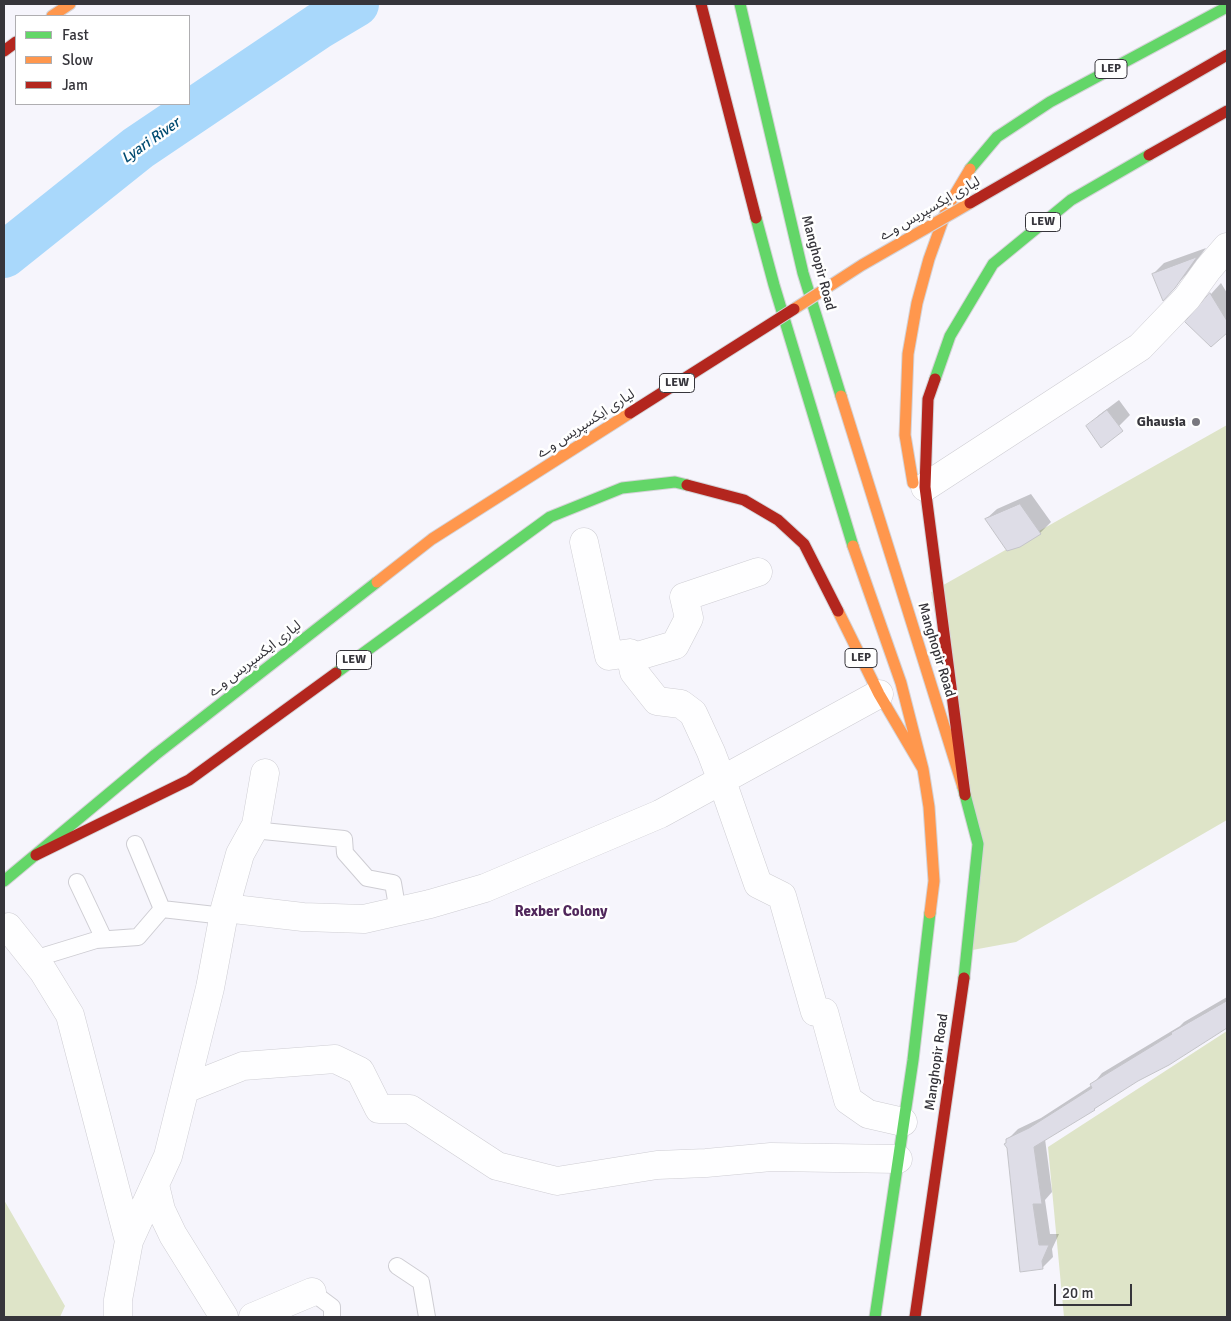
<!DOCTYPE html>
<html>
<head>
<meta charset="utf-8">
<style>
	body { margin:0 }
	#map { position:relative; width:1231px; height:1321px; overflow:hidden; background:#f6f5fc; font-family:Signika,sans-serif }
	canvas { display:block }
	.frame { position:absolute; inset:0; border:5px solid #36353b; pointer-events:none }
	.legend { position:absolute; left:15px; top:15px; width:175px; height:90px; box-sizing:border-box; background:#fff; border:1px solid #afaeb1; margin:0; padding:6px 9px; list-style:none; font-size:15px; color:#36353b }
	.legend li { display:flex; align-items:center; gap:10px; height:25px }
	.legend b { width:25px; border:1px solid #afaeb1 }
	.scale { position:absolute; left:1054px; top:1284px; width:78px; height:22px; box-sizing:border-box; border:2px solid #36353b; border-top:0; padding-left:6px; font-size:15px; line-height:18px; white-space:nowrap; color:#36353b; -webkit-text-stroke:4px #fff; paint-order:stroke }
</style>
</head>
<body>
<div id="map">
<canvas width="1231" height="1321"></canvas>
<div class="frame"></div>
<ul class="legend">
<li><b style="height:6px;background:#63d668"></b>Fast</li>
<li><b style="height:6px;background:#ff974d"></b>Slow</li>
<li><b style="height:6px;background:#b3261e"></b>Jam</li>
</ul>
<div class="scale">20 m</div>
</div>
<script>
const c = document.querySelector('canvas').getContext('2d');
c.lineJoin = 'round';
function paint(path, color) {
  c.fillStyle = color;
  c.fill(path, 'evenodd');
}
function stroke(path, color, width, dash) {
  c.strokeStyle = color;
  c.lineWidth = width;
  c.lineCap = dash ? 'butt' : 'round';
  c.setLineDash(dash || []);
  c.stroke(path);
}
function label(font, color, halo, rows, align = 'center') {
  c.font = font + ' Signika,"Noto Sans Arabic",sans-serif';
  c.lineWidth = 5;
  c.setLineDash([]);
  c.textBaseline = 'middle';
  c.strokeStyle = halo;
  c.fillStyle = color;
  for (const [text, x, y, turn = 0] of rows) {
    c.save();
    c.translate(x, y);
    c.rotate((+turn || 0) * Math.PI / 180);
    c.textAlign = isNaN(turn) ? turn : align;
    if (halo) c.strokeText(text, 0, 0);
    c.fillText(text, 0, 0);
    c.restore();
  }
}
paint(new Path2D(`
	M 1227,425 L 1227,820 L 1016,942 L 967,951 L 978,844 L 931,592 Z
	M 1227,1031 L 1227,1317 L 1064,1317 L 1048,1147 Z
	M 4,1200 L 65,1306 L 60,1317 L 4,1317 Z`), '#dee4c8');
paint(new Path2D(`
	M 1206,248 L 1186,275 L 1163,298 L 1153,274 L 1164,263 Z
	M 1221,283 L 1227,293 L 1227,331 L 1211,346 L 1211,294 Z
	M 1119,400 L 1130,415 L 1119,426 L 1088,426 L 1099,415 Z
	M 1031,494 L 1051,522 L 1040,533 L 986,519 L 997,509 Z
	M 1227,997 L 1227,1027 L 1138,1080 L 1094,1109 L 1045,1139 L 1052,1192 L 1045,1200 L 1050,1234 L 1059,1234 L 1052,1249 L 1053,1257 L 1042,1268 L 1007,1140 L 1018,1129 L 1041,1118 L 1092,1085 L 1102,1073 L 1180,1026 L 1184,1022 Z`), '#0003');
stroke(new Path2D(`
	M 4,255 L 138,148 L 319,26 L 356,4`), '#a9d8fb', 46);
const building = new Path2D(`
	M 1197,257 L 1175,288 L 1163,301 L 1152,274 Z
	M 1210,293 L 1227,321 L 1227,333 L 1211,347 L 1185,322 Z
	M 1107,410 L 1123,431 L 1101,448 L 1086,426 Z
	M 1020,504 L 1041,534 L 1020,547 L 1007,551 L 985,519 Z
	M 1227,1001 L 1227,1028 L 1169,1065 L 1138,1081 L 1094,1109 L 1095,1110 L 1034,1147 L 1042,1204 L 1033,1204 L 1039,1245 L 1049,1245 L 1042,1261 L 1043,1269 L 1020,1272 L 1007,1148 L 1004,1144 L 1006,1143 L 1006,1139 L 1029,1128 L 1092,1088 L 1090,1084 L 1172,1034 L 1171,1033 Z`);
paint(building, '#dedde7');
stroke(building, '#c4c4c9', 1);
const lane = new Path2D(`
	M 253,830 L 344,839 L 345,853 L 367,878 L 393,883 L 398,912
	M 135,844 L 162,909
	M 77,882 L 104,939
	M 34,959 L 96,940 L 138,937 L 162,909 L 224,916
	M 397,1266 L 421,1282 L 427,1317
	M 312,1292 L 332,1307 L 332,1317`);
const street = new Path2D(`
	M 925,487 L 1140,347 L 1187,298 L 1208,269 L 1227,247
	M 584,542 L 609,656 L 630,653 L 634,672 L 657,701 L 681,704 L 693,713 L 711,752 L 722,781 L 758,884 L 782,896 L 815,1012 L 824,1012 L 848,1100 L 868,1114 L 903,1122
	M 631,658 L 675,645 L 689,618 L 684,597 L 758,572
	M 225,908 L 303,917 L 364,919 L 430,904 L 485,888 L 660,814 L 879,694
	M 8,927 L 43,971 L 70,1015 L 129,1241
	M 185,1089 L 243,1066 L 335,1059 L 360,1071 L 379,1109 L 410,1109 L 497,1166 L 557,1181 L 657,1165 L 706,1163 L 771,1157 L 898,1159
	M 155,1185 L 161,1210 L 173,1235 L 224,1317
	M 118,1317 L 118,1300 L 129,1241 L 168,1156 L 210,988 L 225,908 L 240,854 L 256,825 L 265,773
	M 253,1317 L 312,1292`);
const fast = new Path2D(`
	M 740,4 L 803,273 L 841,396
	M 970,169 L 997,137 L 1050,102 L 1227,7
	M 756,218 L 774,285 L 853,546
	M 935,379 L 950,336 L 993,264 L 1071,200 L 1149,155
	M 336,673 L 550,517 L 622,488 L 675,482 L 687,485
	M 963,787 L 978,844 L 964,978
	M 4,881 L 155,755
	M 875,1317 L 913,1060 L 930,913`);
const slow = new Path2D(`
	M 52,16 L 70,4
	M 841,396 L 963,787
	M 913,483 L 905,435 L 908,354 L 917,303 L 929,259 L 948,206 L 970,169
	M 853,546 L 901,683 L 923,769 L 929,807 L 934,881 L 930,913
	M 838,611 L 879,694 L 923,769`);
const jam = new Path2D(`
	M 701,4 L 756,218
	M 4,51 L 16,42
	M 1149,155 L 1227,111
	M 935,379 L 928,399 L 925,487 L 965,795
	M 687,485 L 744,500 L 778,520 L 804,544 L 838,611
	M 36,855 L 189,780 L 336,673
	M 915,1317 L 964,978`);
stroke(lane, '#cecdd3', 18);
stroke(street, '#cecdd3', 29);
stroke(fast, '#d4d3d7', 13);
stroke(slow, '#d4d3d7', 13);
stroke(jam, '#d4d3d7', 13);
stroke(lane, '#fefeff', 16);
stroke(street, '#fefeff', 28);
stroke(fast, '#63d668', 11);
stroke(slow, '#ff974d', 11);
stroke(jam, '#b3261e', 11);
const fastBridge = new Path2D(`
	M 155,755 L 377,582`);
const slowBridge = new Path2D(`
	M 794,309 L 862,265 L 970,203
	M 377,582 L 432,539 L 630,413`);
const jamBridge = new Path2D(`
	M 970,203 L 1227,55
	M 630,413 L 794,309`);
stroke(fastBridge, '#d4d3d7', 13, []);
stroke(slowBridge, '#d4d3d7', 13, []);
stroke(jamBridge, '#d4d3d7', 13, []);
stroke(fastBridge, '#63d668', 11);
stroke(slowBridge, '#ff974d', 11);
stroke(jamBridge, '#b3261e', 11);
for (const [x, y, r, color] of [
	[1196,422,5,"#79787f"]
]) {
  const dot = new Path2D();
  dot.arc(x, y, r, 0, 2 * Math.PI);
  c.fillStyle = color;
  c.fill(dot);
  stroke(dot, '#fff', 2);
}
for (const [x, y, w] of [
	[1111,69,32],
	[1043,222,35],
	[677,383,35],
	[861,658,32],
	[354,660,35]
]) {
  const box = new Path2D();
  box.roundRect(x - w / 2, y - 9.5, w, 19, 4);
  c.fillStyle = '#fff';
  c.fill(box);
  stroke(box, '#36353b', 1);
}
label('bold 12px', '#36353b', null, [
	["LEP",1111,69],
	["LEW",1043,222],
	["LEW",677,383],
	["LEP",861,658],
	["LEW",354,660]
]);
label('14px', '#36353b', '#fff', [
	["لیاری ایکسپریس وے",930,209,-30],
	["Manghopir Road",818,263,75],
	["لیاری ایکسپریس وے",586,424,-33],
	["Manghopir Road",936,650,73],
	["لیاری ایکسپریس وے",255,659,-38],
	["Manghopir Road",937,1062,-82]
]);
label('bold 14px', '#36353b', '#fff', [
	["Ghausia",1186,422]
], 'right');
label('italic 15px', '#014b71', '#fff', [
	["Lyari River",151,141,-35]
]);
label('bold 15px', '#50275b', '#fff', [
	["Rexber Colony",561,912]
]);
</script>
</body>
</html>
